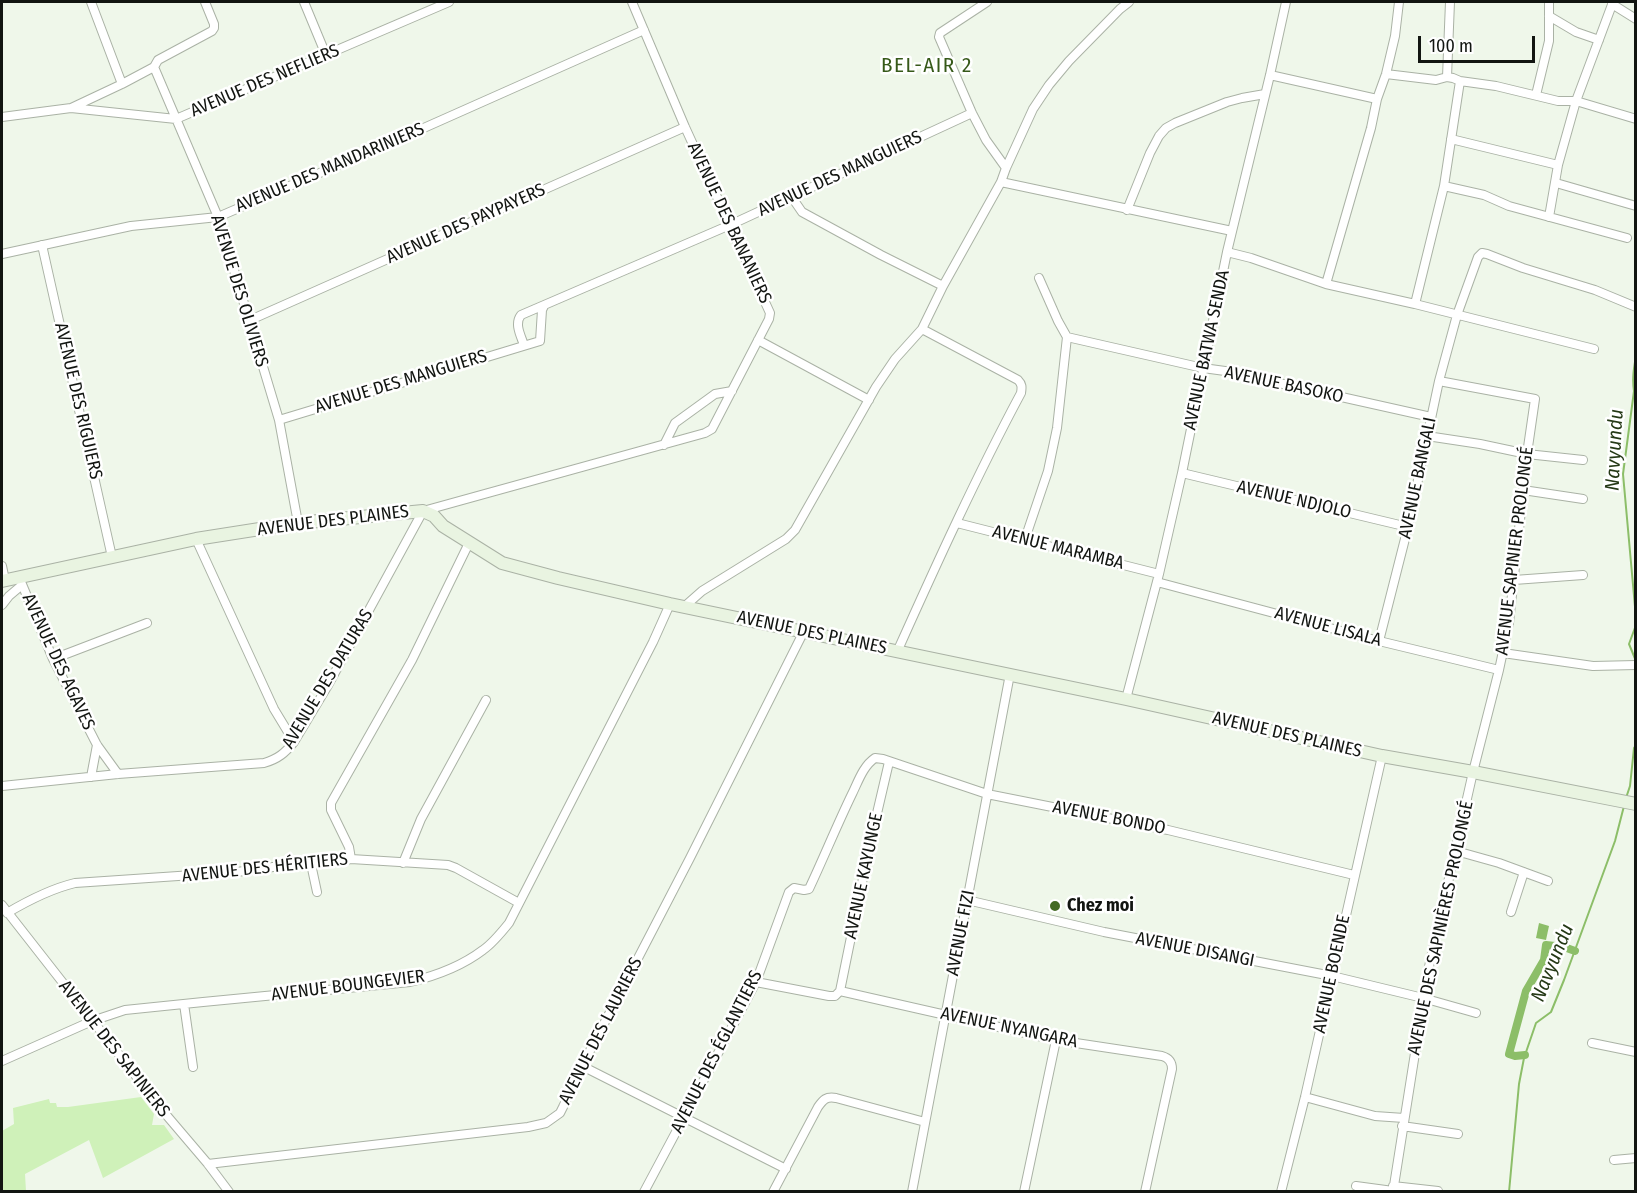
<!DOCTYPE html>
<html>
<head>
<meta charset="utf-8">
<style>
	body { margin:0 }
	#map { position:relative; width:1637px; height:1193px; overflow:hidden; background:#eff7ea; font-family:"Fira Sans Condensed",sans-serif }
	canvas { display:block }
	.frame { position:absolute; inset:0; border:3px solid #121511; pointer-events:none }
	.scale { position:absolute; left:1418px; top:36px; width:117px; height:27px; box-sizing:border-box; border:3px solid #121511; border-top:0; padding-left:8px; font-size:18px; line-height:21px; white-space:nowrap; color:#121511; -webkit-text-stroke:4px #fff; paint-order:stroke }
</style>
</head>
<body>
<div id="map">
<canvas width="1637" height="1193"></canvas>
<div class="frame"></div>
<div class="scale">100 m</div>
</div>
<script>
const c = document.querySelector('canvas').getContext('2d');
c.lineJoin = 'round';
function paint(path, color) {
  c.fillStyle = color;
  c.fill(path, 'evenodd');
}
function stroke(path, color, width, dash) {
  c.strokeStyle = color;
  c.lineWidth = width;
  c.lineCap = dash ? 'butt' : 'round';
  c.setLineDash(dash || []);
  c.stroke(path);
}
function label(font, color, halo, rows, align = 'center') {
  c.font = font + ' "Fira Sans Condensed",sans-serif';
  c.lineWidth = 5;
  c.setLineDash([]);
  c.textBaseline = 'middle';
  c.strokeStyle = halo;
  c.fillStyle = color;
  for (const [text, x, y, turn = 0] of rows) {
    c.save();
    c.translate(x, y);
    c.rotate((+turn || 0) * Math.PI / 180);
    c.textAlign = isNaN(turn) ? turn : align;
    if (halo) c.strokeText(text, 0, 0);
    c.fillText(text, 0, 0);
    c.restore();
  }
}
paint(new Path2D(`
	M 141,1097 L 154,1114 L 152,1125 L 164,1125 L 174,1139 L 103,1178 L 89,1140 L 25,1174 L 26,1191 L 2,1191 L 2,1131 L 14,1124 L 13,1108 L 49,1099 L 50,1103 L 56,1103 L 57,1107 L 68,1107 Z`), '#cff1b9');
paint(new Path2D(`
	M 1539,923 L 1549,926 L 1546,940 L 1536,938 Z`), '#8cbe68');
stroke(new Path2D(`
	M 1636,356 C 1634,368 1632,378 1634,391 L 1623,474 L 1636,618
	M 1636,625 L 1629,644 L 1636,661
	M 1626,798 L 1630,786 L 1634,748 L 1636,745
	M 1509,1192 L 1519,1084 L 1524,1058 L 1536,1023 L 1551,1012 L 1564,980 L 1615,841 L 1624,806`), '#8cbe68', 2);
stroke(new Path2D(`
	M 1525,1055 L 1515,1056 L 1509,1054 L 1526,991 L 1544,960 L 1546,945 L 1564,947 L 1575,951`), '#8cbe68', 8);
const street = new Path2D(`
	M 91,2 L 122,84
	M 304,2 L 326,55
	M 987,2 L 940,33 L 939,37 L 972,113 L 986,140 L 1006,168
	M 1612,4 L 1636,19
	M 1549,16 L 1576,32 L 1599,40
	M 154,67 L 218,217 L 279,420 L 298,523
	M 1386,74 L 1436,80 L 1447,77 L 1453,78 L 1460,81 L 1496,86 L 1558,101 L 1576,101 L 1636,119
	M 1270,75 L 1377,99
	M 1447,77 L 1450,2
	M 1536,95 L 1549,41 L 1549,2
	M 71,108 L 122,84 L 154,67 L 158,60 L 212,31 L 214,28 L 214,24 L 205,2
	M 2,117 L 71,108 L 176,119 L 449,2
	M 1451,139 L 1558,165
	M 1001,182 L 1232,231
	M 1556,183 L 1636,206
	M 1444,186 L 1484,195 L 1509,206 L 1627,238
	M 791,196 L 802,212 L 881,255 L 943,286
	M 1127,210 L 1150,153 L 1159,136 L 1166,128 L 1175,123 L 1227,102 L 1242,98 L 1265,94
	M 1549,217 L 1558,165 L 1576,101 L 1613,2
	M 42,245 L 112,557
	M 1227,252 L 1251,258 L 1326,284 L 1415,304 L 1594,349
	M 2,254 L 131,226 L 218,217 L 426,127 L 644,30
	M 1326,284 L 1371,128 L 1377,99 L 1386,74 L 1395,36 L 1399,2
	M 1415,304 L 1444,186 L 1460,81
	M 248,321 L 685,127
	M 1067,337 L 1203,368 L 1225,371 L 1431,417
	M 758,340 L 869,400
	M 524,345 C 521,336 514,324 521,315 L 730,225 L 972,113
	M 279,420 L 540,341 L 542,310 L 544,306
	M 1427,436 L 1480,444 L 1527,454 L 1583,460
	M 664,445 L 675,423 L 715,394 L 732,391
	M 1182,473 L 1408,527
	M 1523,490 L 1583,499
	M 957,523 L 1159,574
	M 196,539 L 274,709 L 294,742
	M 1025,539 L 1048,471 L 1057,428 L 1067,337 L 1058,321 L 1039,278
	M 2,566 L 5,580
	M 19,577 L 53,659 L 97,745 L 118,774
	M 1514,580 L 1583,575
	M 1157,582 L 1379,641 L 1499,670
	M 2,605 L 9,596 L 22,585
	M 685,606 L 702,591 L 786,539 L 795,530 L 876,387 L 895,359 L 922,329 L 943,286 L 1001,182 L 1006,168 L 1033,109 L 1049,85 L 1069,61 L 1120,9 L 1129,2
	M 1379,641 L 1408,527 L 1439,381 L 1457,315 L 1478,257 L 1482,253 L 1487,254 L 1523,268 L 1595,290 L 1636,307
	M 897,652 C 936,565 976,477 1021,393 C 1022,387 1022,384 1018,380 L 922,329
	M 1503,653 L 1593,666 L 1636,665
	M 53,659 L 147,623
	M 1126,699 L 1159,574 L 1182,473 L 1227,252 L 1270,75 L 1286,2
	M 91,777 L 97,745
	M 2,786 L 118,774 L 264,763 C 278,759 285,753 294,742 L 327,687 L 423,511 L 705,433 L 712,429 L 769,319 L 770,313 L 685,127 L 632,2
	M 1456,851 L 1499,863 L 1548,881
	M 351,859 L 349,847 L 331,810 L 331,803 L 412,660 L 469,543
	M 403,863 L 421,819 L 486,700
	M 311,864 L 317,892
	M 967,900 L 1104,932 L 1332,976 L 1423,998 L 1476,1013
	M 2,905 L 168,1117 L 208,1164 L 229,1192
	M 1511,912 L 1524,872
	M 7,913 C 29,900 50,889 75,883 L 237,872 L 273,867 L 334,862 L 351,859 L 448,865 L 456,868 L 519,903
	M 756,982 L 829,996 L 835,996 L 840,991
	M 840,991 L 1056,1040 L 1162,1056 C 1169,1058 1172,1062 1172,1069 L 1145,1192
	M 840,991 L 871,839 L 889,762
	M 184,1004 L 193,1067
	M 1592,1043 L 1636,1052
	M 2,1061 L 92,1021 L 125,1010 L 203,1002 L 410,982 C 435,976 462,966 483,950 C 493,943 501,933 509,923 L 653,642 L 670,604
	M 582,1066 L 786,1169
	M 1305,1097 L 1375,1116 L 1404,1118
	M 1402,1126 L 1458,1134
	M 1614,1160 L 1636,1158
	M 208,1164 L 528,1127 L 546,1123 L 560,1113 L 563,1107 L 582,1066 L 690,858 L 804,631
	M 1356,1186 L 1393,1191
	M 1393,1186 L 1438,1191
	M 644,1192 L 756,982 L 789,892 L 794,888 L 804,890 L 809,889 C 824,857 837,825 852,794 C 858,782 863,766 875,758 L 883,759 L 987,794 L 1168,830 L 1354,875
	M 773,1192 L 818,1107 C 823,1100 826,1096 836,1098 L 925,1122
	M 912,1192 L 1010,674
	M 1024,1192 L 1056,1040
	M 1281,1192 L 1305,1097 L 1382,756
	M 1393,1192 L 1428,971 L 1473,772 L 1499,670 L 1509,623 L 1527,454 L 1535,399 L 1439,381`);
const secondary = new Path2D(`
	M 2,581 L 196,539 L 298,523 L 423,511 L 434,516 L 443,526 L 502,563 L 558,578 L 670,604 L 1126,699 L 1382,756 L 1473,772 L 1636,804`);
stroke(street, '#aab2a5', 10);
stroke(secondary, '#aab2a5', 14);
stroke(street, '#fff', 8);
stroke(secondary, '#e9f4e1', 12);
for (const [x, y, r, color] of [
	[1055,906,6,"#446a25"]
]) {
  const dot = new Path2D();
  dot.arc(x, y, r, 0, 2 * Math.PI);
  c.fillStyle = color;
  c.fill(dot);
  stroke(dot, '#fff', 2);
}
label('18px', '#121511', '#fff', [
	["AVENUE DES NEFLIERS",265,81,-23],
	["AVENUE DES MANDARINIERS",330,168,-23],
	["AVENUE DES MANGUIERS",840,174,-25],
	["AVENUE DES BANANIERS",729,223,65],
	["AVENUE DES PAYPAYERS",466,224,-24],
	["AVENUE DES OLIVIERS",239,291,73],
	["AVENUE BATWA SENDA",1207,350,-78],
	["AVENUE DES MANGUIERS",401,382,-17],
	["AVENUE BASOKO",1284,385,12],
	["AVENUE DES RIGUIERS",78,401,77],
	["AVENUE BANGALI",1418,478,-78],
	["AVENUE NDJOLO",1294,500,13],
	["AVENUE DES PLAINES",333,521,-7],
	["AVENUE MARAMBA",1058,548,14],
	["AVENUE SAPINIER PROLONGÉ",1515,551,-83],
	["AVENUE LISALA",1328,627,15],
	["AVENUE DES PLAINES",812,633,12],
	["AVENUE DES AGAVES",58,662,65],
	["AVENUE DES DATURAS",328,679,-59],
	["AVENUE DES PLAINES",1287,735,13],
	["AVENUE BONDO",1109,818,11],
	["AVENUE DES HÉRITIERS",265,868,-6],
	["AVENUE KAYUNGE",864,876,-78],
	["AVENUE DES SAPINIÈRES PROLONGÉ",1441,928,-78],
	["AVENUE FIZI",961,933,-79],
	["AVENUE DISANGI",1195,950,11],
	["AVENUE BOENDE",1332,974,-78],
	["AVENUE BOUNGEVIER",348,986,-7],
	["AVENUE NYANGARA",1009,1028,12],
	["AVENUE DES LAURIERS",601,1031,-63],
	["AVENUE DES SAPINIERS",114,1049,52],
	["AVENUE DES ÉGLANTIERS",717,1052,-63]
]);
label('bold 18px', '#121511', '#fff', [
	["Chez moi",1067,906]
], 'left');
label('italic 20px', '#253916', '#fff', [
	["Navyundu",1615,450,-87],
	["Navyundu",1553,963,-68]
]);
c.letterSpacing = '1.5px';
label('21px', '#365919', '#fff', [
	["BEL-AIR 2",927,66]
]);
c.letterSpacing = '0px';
</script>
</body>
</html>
